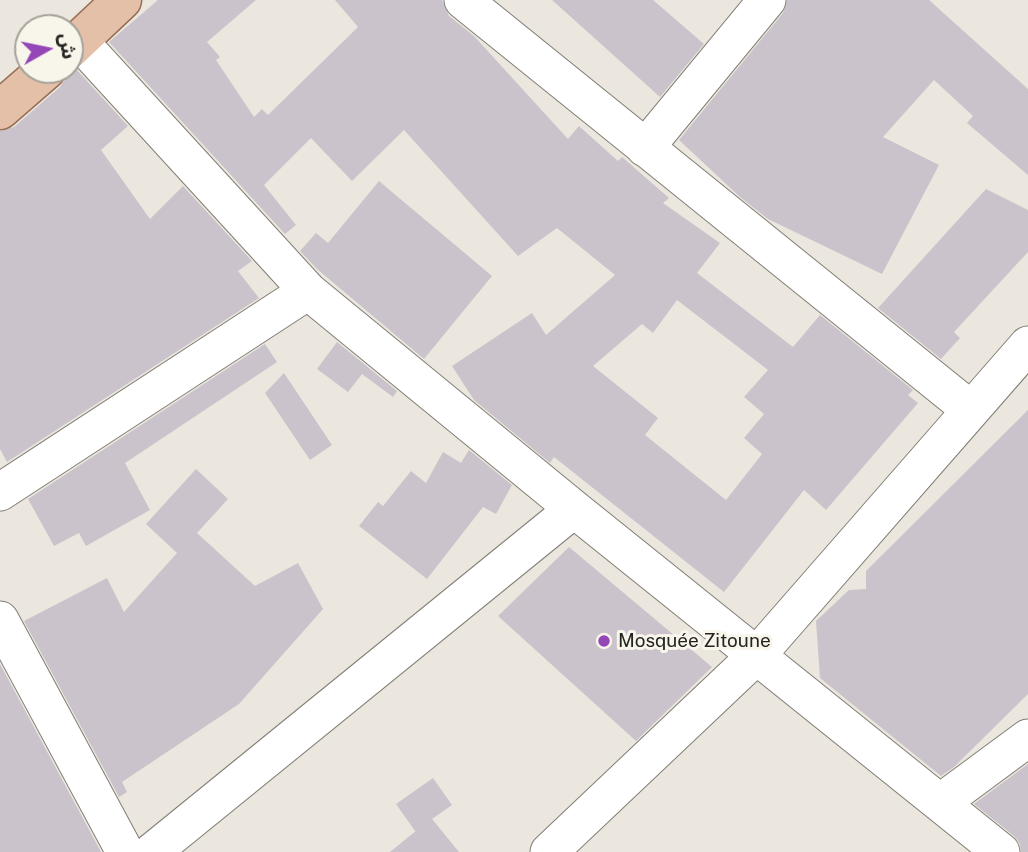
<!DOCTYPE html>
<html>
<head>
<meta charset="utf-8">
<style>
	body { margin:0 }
	#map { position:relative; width:1028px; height:852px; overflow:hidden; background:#ebe7de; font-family:"Public Sans","Noto Sans Arabic",sans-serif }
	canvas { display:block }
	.north { position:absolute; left:14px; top:14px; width:70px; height:70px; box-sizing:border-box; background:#f8f5eb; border:2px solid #a4a19a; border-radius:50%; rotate:81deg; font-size:19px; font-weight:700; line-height:28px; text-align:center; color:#252421 }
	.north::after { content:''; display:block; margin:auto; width:24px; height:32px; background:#9546b7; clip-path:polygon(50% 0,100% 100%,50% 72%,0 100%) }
</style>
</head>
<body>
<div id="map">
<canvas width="1028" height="852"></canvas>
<div class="north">ش</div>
</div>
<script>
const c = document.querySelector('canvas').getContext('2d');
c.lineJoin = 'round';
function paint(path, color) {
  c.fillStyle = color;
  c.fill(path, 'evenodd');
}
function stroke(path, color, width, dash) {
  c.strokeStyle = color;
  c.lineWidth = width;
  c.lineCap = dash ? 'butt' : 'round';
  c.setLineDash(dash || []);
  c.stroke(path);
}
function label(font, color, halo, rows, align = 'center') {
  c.font = font + ' "Public Sans",sans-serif';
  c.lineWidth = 6;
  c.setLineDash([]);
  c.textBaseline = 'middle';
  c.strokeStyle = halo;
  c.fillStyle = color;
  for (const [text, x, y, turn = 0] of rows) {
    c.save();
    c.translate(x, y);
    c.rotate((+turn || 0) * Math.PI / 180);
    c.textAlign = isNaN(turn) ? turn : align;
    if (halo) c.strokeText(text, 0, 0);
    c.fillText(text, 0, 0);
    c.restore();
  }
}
paint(new Path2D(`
	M 158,0 L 256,0 L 207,42 L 220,57 L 216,60 L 254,117 L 262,109 L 268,115 L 358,27 L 335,0 L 442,0 L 449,16 L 474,36 L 568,139 L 579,126 L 618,161 L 622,157 L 669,198 L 663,203 L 720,243 L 697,273 L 793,347 L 820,315 L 913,390 L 908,395 L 918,403 L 826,510 L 804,490 L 724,592 L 554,457 L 550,463 L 474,400 L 452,366 L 532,313 L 546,335 L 615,275 L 557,228 L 518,256 L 404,130 L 352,181 L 311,138 L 264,185 L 296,225 L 285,234 L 109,42 ZM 677,300 L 768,370 L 744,397 L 764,414 L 744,438 L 762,454 L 726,500 L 645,435 L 658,418 L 593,366 L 642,324 L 653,333 Z
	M 552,0 L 653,0 L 704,44 L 660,97 Z
	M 787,0 L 929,0 L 1028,89 L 1028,175 L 967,123 L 973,116 L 934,80 L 883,137 L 939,165 L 882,274 L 768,219 L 740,197 L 679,140 L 783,13 Z
	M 74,70 L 77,70 L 128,126 L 101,150 L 150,219 L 183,186 L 252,261 L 238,271 L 259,298 L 7,462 L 0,449 L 0,131 L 14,127 L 60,87 L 67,76 Z
	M 379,181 L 492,276 L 424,359 L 317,269 L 300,251 L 316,233 L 328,243 Z
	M 986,189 L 1028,210 L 1028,252 L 954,332 L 960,338 L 941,359 L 878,308 Z
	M 337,342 L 397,391 L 393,397 L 362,374 L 348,392 L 317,369 Z
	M 265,344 L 277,362 L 125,463 L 150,510 L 86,546 L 79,533 L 54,546 L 28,499 Z
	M 284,373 L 332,445 L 310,460 L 265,393 Z
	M 1028,410 L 1028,694 L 954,767 L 941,776 L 820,678 L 816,621 L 849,590 L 866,589 L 866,571 Z
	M 469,450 L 512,485 L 496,514 L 483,507 L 427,579 L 359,526 L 378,502 L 383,506 L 411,471 L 426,483 L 443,452 L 461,463 Z
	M 196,469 L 228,499 L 197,533 L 255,586 L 298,563 L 323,609 L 239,704 L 122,782 L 127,792 L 119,797 L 24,621 L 107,578 L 124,612 L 177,553 L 146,524 Z
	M 569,547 L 712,667 L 636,741 L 498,616 Z
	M 0,664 L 101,852 L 0,852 Z
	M 1028,764 L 1028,852 L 1021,852 L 1020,844 L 1014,836 L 974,804 Z
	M 433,778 L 452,805 L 432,819 L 459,852 L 390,852 L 417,830 L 415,831 L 396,804 Z`), '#cac3cb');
const minor = new Path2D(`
	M 463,0 L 971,410
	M 79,41 L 308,291 L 574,509 L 1001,852
	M 645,148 L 767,0
	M 0,492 L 308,291
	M 0,620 L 125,852
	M 940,803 L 1028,738
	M 152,852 L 574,509
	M 549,852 L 758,654 L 1028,345`);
const primary = new Path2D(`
	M 70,49 L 122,0
	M 0,110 L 46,70`);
stroke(minor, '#817e75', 39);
stroke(primary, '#966e54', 41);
stroke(minor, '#fff', 37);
stroke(primary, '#e5c0a9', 38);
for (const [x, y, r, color] of [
	[604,641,7,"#9546b7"]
]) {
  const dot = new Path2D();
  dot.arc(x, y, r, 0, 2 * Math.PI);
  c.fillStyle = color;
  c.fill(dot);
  stroke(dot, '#f8f5eb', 2.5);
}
label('19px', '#252421', '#f8f5eb', [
	["Mosquée Zitoune",618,641]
], 'left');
</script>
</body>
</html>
